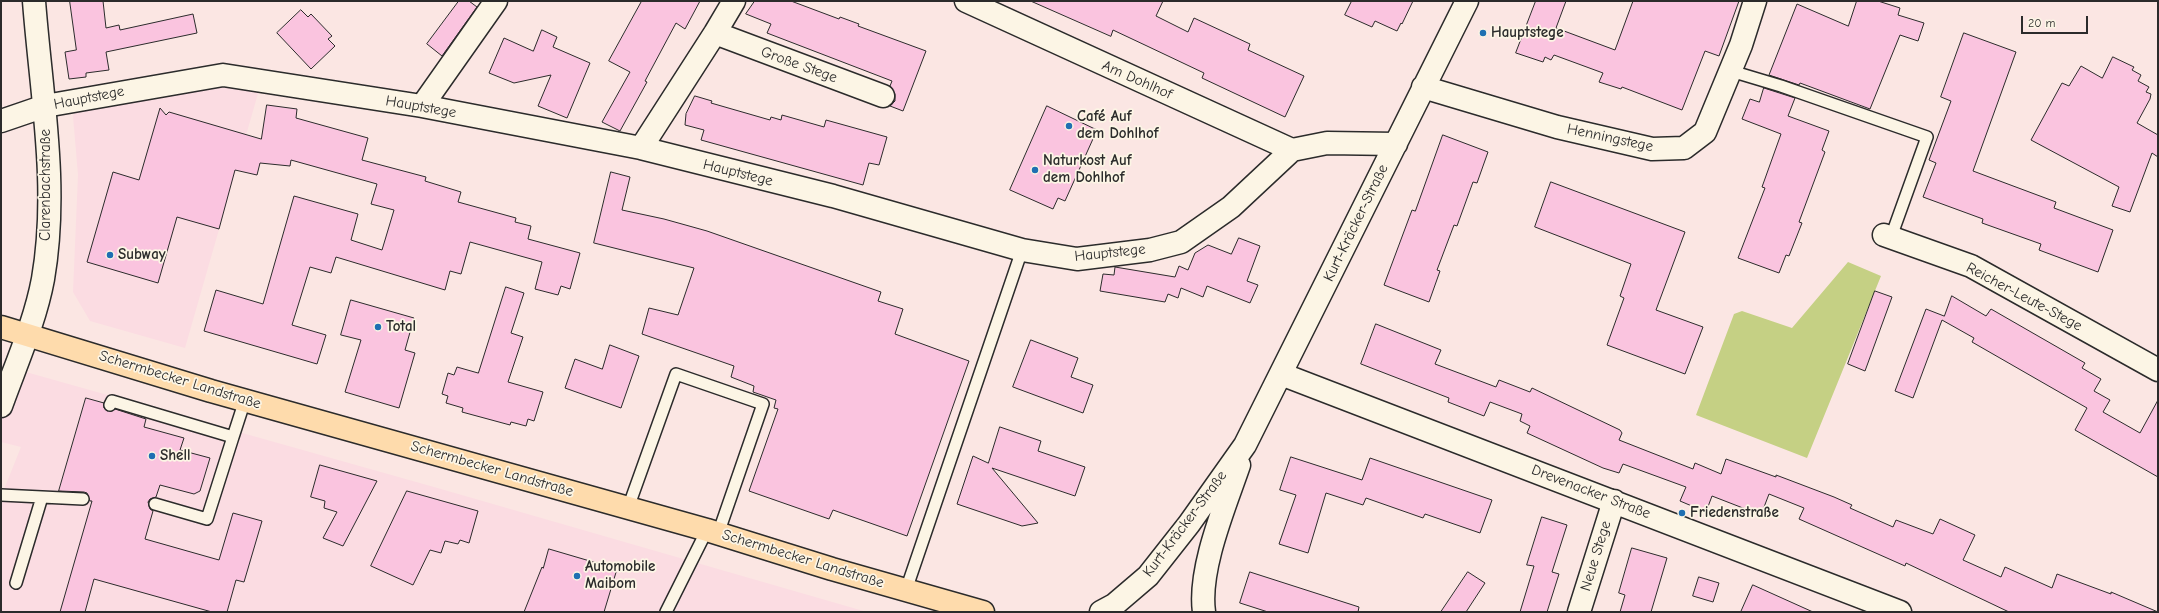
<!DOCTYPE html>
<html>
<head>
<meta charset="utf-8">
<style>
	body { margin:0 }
	#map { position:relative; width:2159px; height:613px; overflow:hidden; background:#fbe6e3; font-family:"Comic Neue",sans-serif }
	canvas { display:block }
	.frame { position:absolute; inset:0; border:2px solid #2b2b2b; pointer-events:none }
	.scale { position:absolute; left:2021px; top:16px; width:67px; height:18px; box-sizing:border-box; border:2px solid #2b2b2b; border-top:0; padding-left:5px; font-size:12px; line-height:14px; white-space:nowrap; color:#2b2b2b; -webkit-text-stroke:3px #fcf5e5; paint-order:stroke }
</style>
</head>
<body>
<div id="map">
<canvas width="2159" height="613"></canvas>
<div class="frame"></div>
<div class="scale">20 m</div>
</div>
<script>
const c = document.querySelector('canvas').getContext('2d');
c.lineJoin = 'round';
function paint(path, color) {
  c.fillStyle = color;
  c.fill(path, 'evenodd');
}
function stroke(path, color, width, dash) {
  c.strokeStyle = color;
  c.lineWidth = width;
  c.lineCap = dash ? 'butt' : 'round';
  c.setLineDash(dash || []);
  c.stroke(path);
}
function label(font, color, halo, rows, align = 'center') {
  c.font = font + ' "Comic Neue",sans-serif';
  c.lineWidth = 3.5;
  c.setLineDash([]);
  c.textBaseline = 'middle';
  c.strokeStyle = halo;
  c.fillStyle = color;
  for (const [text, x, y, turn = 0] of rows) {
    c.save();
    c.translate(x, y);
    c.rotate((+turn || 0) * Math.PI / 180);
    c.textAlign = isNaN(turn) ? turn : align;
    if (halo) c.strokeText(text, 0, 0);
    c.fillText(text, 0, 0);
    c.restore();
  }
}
paint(new Path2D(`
	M 219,84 L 259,90 L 185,348 L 90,321 L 73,292 L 78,175 L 73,116 L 77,109 Z
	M 1,365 L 434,487 L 867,612 L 1,612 L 1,497 L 21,447 L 1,442 Z`), '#fbdce2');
paint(new Path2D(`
	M 1848,262 L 1881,276 L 1807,458 L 1696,415 L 1734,314 L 1742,311 L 1792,328 Z`), '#c5d084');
const building = new Path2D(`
	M 70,1 L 103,1 L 106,28 L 119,25 L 120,30 L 193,14 L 197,33 L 106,52 L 109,70 L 86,73 L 86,77 L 69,79 L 65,52 L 76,50 Z
	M 459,1 L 469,1 L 477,7 L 442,56 L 427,44 Z
	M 642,1 L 700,1 L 685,29 L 676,23 L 645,81 L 647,82 L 620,131 L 602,122 L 630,72 L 609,61 Z
	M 755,1 L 791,1 L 839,19 L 840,17 L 859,24 L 858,26 L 926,51 L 903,111 L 890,106 L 895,101 L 895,94 L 890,86 L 892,81 L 767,33 L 771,24 L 746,14 Z
	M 1031,1 L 1163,1 L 1156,16 L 1188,32 L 1194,18 L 1250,44 L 1248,50 L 1304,76 L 1285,117 L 1202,78 L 1204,73 L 1147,46 L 1113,30 L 1111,36 Z
	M 1352,1 L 1413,1 L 1402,24 L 1401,23 L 1397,31 L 1375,21 L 1372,27 L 1345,15 Z
	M 1536,1 L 1566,1 L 1556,28 L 1615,50 L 1633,1 L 1739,1 L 1719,56 L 1705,51 L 1682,110 L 1622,87 L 1621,89 L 1599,82 L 1603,73 L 1554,55 L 1551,60 L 1545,57 L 1543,62 L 1516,53 Z
	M 1857,1 L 1878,1 L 1900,8 L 1898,15 L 1924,23 L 1918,41 L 1900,35 L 1870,109 L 1800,83 L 1799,85 L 1769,75 L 1797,4 L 1848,26 Z
	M 301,10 L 308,17 L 311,14 L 332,36 L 328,39 L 335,46 L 311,69 L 277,33 Z
	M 542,30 L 557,37 L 553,47 L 590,63 L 567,118 L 538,106 L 551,75 L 514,83 L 489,73 L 504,38 L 533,51 Z
	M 1964,33 L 2016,52 L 1973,171 L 2056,202 L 2054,208 L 2113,230 L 2098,272 L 2039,250 L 2041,244 L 1982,223 L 1983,219 L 1923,197 L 1936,163 L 1929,160 L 1951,101 L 1941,97 Z
	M 2113,57 L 2134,67 L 2132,70 L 2141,75 L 2138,81 L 2149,87 L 2146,92 L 2151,94 L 2150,99 L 2137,123 L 2158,135 L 2158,157 L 2152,153 L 2130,212 L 2112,206 L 2119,187 L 2031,140 L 2062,83 L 2069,86 L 2081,66 L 2102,78 Z
	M 1764,88 L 1795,98 L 1788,116 L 1829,131 L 1822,150 L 1825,152 L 1799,222 L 1802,223 L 1789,256 L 1786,255 L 1779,273 L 1738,258 L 1765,188 L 1762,187 L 1781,134 L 1742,119 L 1750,99 L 1759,102 Z
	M 695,96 L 712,101 L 711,103 L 770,120 L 771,117 L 781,120 L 782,115 L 824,127 L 826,120 L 887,137 L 879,165 L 869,163 L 863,185 L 701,140 L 704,130 L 685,125 L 686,114 Z
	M 267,105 L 297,109 L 296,118 L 368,138 L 362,160 L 426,177 L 425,181 L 461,192 L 458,202 L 516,218 L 515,222 L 531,226 L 528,239 L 580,253 L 570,289 L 561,286 L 558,295 L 535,289 L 542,262 L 470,242 L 461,274 L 450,271 L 445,290 L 336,257 L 331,273 L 310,267 L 292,325 L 326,335 L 317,364 L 204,331 L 216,290 L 263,304 L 294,196 L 358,214 L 351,240 L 382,250 L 394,210 L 371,204 L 377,184 L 291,160 L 290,166 L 260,163 L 257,175 L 235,170 L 219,229 L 177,217 L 158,283 L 87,262 L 113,172 L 139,180 L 160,108 L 166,115 L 169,112 L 261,139 Z
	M 1047,106 L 1097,130 L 1065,201 L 1058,198 L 1053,209 L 1010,190 Z
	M 1443,135 L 1488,152 L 1477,183 L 1473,182 L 1457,226 L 1454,225 L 1437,270 L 1440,271 L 1429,302 L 1384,285 L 1412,210 L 1415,211 Z
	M 611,172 L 630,177 L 622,210 L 664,219 L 707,231 L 881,292 L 878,301 L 903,309 L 895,334 L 969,361 L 907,536 L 833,510 L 829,519 L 749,491 L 778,409 L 774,408 L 776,400 L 753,392 L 754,386 L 731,377 L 734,366 L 642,334 L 649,308 L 678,315 L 694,268 L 594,243 Z
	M 1551,182 L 1685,232 L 1656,310 L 1703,327 L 1685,374 L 1607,345 L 1624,298 L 1620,296 L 1631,264 L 1535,227 Z
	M 1239,238 L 1260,246 L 1247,281 L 1258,285 L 1250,303 L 1207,286 L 1203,297 L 1181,288 L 1178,298 L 1168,294 L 1165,302 L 1100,291 L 1103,274 L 1114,275 L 1115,267 L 1175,277 L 1179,266 L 1188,270 L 1195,253 L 1208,245 L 1231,254 Z
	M 506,287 L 524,293 L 511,333 L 523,337 L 508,382 L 543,392 L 534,421 L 528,419 L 526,426 L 511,422 L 510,425 L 462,412 L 463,408 L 446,403 L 448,396 L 442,394 L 448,373 L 454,375 L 457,367 L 478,373 Z
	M 1875,291 L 1892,297 L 1865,371 L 1848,364 Z
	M 1952,296 L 1986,316 L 1991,309 L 2085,363 L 2082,368 L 2101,379 L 2094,391 L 2110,400 L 2103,412 L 2140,433 L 2158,400 L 2158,477 L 2075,430 L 2087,408 L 1972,342 L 1974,338 L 1942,320 L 1913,398 L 1895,391 L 1926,309 L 1944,316 Z
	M 351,300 L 414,318 L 405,350 L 415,353 L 399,408 L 345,392 L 361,340 L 341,335 Z
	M 1376,324 L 1441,350 L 1435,364 L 1496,387 L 1499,380 L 1530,392 L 1532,388 L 1620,430 L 1622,433 L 1619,440 L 1693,469 L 1695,463 L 1721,474 L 1726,459 L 1776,477 L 1776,475 L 1834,497 L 1852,505 L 1850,508 L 1893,527 L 1896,520 L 1933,534 L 1940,519 L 1975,535 L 1963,560 L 2001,577 L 2005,567 L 2052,588 L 2057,574 L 2111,594 L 2111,592 L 2158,612 L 2009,612 L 1906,563 L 1905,566 L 1799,519 L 1804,508 L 1769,494 L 1761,515 L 1712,496 L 1706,512 L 1680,501 L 1686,487 L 1623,464 L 1619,473 L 1603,468 L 1527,433 L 1530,426 L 1520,421 L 1522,414 L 1490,402 L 1484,416 L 1448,402 L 1449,398 L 1361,364 Z
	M 1031,340 L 1078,358 L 1071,377 L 1093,385 L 1083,413 L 1013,387 Z
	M 610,345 L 639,356 L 621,408 L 565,388 L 575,359 L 602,369 Z
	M 86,398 L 104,403 L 104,408 L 107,411 L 115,409 L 146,419 L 144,427 L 184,438 L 180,450 L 210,458 L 200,491 L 194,494 L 160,485 L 156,497 L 150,499 L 148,502 L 150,509 L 153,511 L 145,539 L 219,560 L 233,513 L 262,521 L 244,582 L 236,580 L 227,612 L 212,612 L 94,579 L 85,612 L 60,612 L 92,501 L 90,501 L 87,493 L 84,492 L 59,491 Z
	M 1000,427 L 1041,441 L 1038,451 L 1085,467 L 1075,496 L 992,468 L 1038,523 L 1022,526 L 957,504 L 973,456 L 988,463 Z
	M 1291,457 L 1362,480 L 1370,458 L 1492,500 L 1480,533 L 1425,514 L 1423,518 L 1366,498 L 1363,505 L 1326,493 L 1308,553 L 1279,544 L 1296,495 L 1280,490 Z
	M 320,465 L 377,481 L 343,546 L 323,538 L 337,512 L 324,508 L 325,501 L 311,497 Z
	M 407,491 L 478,511 L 469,543 L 460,540 L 458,544 L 445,541 L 441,553 L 430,550 L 413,585 L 371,566 Z
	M 1542,517 L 1567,525 L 1552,572 L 1559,574 L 1547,612 L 1520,612 L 1534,566 L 1527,565 Z
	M 1632,548 L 1667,558 L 1651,612 L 1620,612 L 1625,595 L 1619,593 Z
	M 549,549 L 617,569 L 604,612 L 524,612 L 542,567 L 543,568 Z
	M 1250,572 L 1359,607 L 1358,612 L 1268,612 L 1240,603 Z
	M 1468,572 L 1485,583 L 1466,612 L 1441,612 Z
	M 1699,577 L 1719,583 L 1713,602 L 1693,596 Z
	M 1753,585 L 1813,612 L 1741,612 Z`);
paint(building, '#fac4df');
stroke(building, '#2b2b2b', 1);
const lane = new Path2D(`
	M 1731,71 L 1781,86 L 1927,137 L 1891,237
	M 110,405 L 112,401 L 233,437 L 245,400
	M 1,495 L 83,499
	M 155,504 L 207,519 L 233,437
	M 628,508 L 676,374 L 763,404 L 718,534
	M 16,583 L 42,497
	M 906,590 L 1022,250
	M 666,612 L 707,530`);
const street = new Path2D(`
	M 966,1 L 1292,150
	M 715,33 L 883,96
	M 1423,87 L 1557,127 L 1652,149 L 1684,148 L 1705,132 L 1741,45 L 1755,1
	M 422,106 L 496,1
	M 1,121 L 45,106 L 223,75 L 422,106 L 641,148 L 833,196 L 1022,250 L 1077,259 L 1150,250 L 1181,242 L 1231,207 L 1292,150 L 1327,143 L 1396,144
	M 641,148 L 715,33 L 734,1
	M 1884,235 L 1971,266 L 2158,370
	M 1281,374 L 1900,612
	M 1,406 C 16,364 35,322 43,279 C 59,187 41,93 34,1
	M 1101,612 L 1114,605 L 1148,576 L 1189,524 L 1245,445 L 1467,1
	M 1204,612 C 1198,569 1225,506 1239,465
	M 1579,612 L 1614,501`);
const primary = new Path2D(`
	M 1,327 L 211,391 L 707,530 L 832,569 L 983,612`);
stroke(lane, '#2b2b2b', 14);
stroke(street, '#2b2b2b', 25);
stroke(primary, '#2b2b2b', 25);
stroke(lane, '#fcf5e5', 11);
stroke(street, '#fcf5e5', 22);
stroke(primary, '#fedbac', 22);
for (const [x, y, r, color] of [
	[1483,33,4,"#1f6fb2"],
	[1069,126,4,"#1f6fb2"],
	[1035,170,4,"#1f6fb2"],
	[110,255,4,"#1f6fb2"],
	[378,327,4,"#1f6fb2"],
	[152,456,4,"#1f6fb2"],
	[1682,513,4,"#1f6fb2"],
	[577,576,4,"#1f6fb2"]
]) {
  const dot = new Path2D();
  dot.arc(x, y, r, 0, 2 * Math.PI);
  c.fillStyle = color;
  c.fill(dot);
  stroke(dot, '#fcf5e5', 1.5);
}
label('bold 15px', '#2b2b2b', '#fcf5e5', [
	["Hauptstege",1491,33],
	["Café Auf",1077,117],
	["dem Dohlhof",1077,134],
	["Naturkost Auf",1043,161],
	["dem Dohlhof",1043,178],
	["Subway",118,255],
	["Total",386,327],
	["Shell",160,456],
	["Friedenstraße",1690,513],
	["Automobile",585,567],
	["Maibom",585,584]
], 'left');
label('15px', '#2b2b2b', '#fcf5e5', [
	["Große Stege",799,65,20],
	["Am Dohlhof",1137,80,24],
	["Hauptstege",89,98,-11],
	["Hauptstege",421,107,10],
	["Henningstege",1610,138,12],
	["Hauptstege",738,173,14],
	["Clarenbachstraße",46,185,-90],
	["Kurt-Kräcker-Straße",1356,223,-64],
	["Hauptstege",1110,253,-6],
	["Reicher-Leute-Stege",2024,297,28],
	["Schermbecker Landstraße",180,380,17],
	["Schermbecker Landstraße",492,469,16],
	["Drevenacker Straße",1591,492,21],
	["Kurt-Kräcker-Straße",1185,524,-53],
	["Neue Stege",1596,556,-73],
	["Schermbecker Landstraße",803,559,17]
]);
</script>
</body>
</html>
